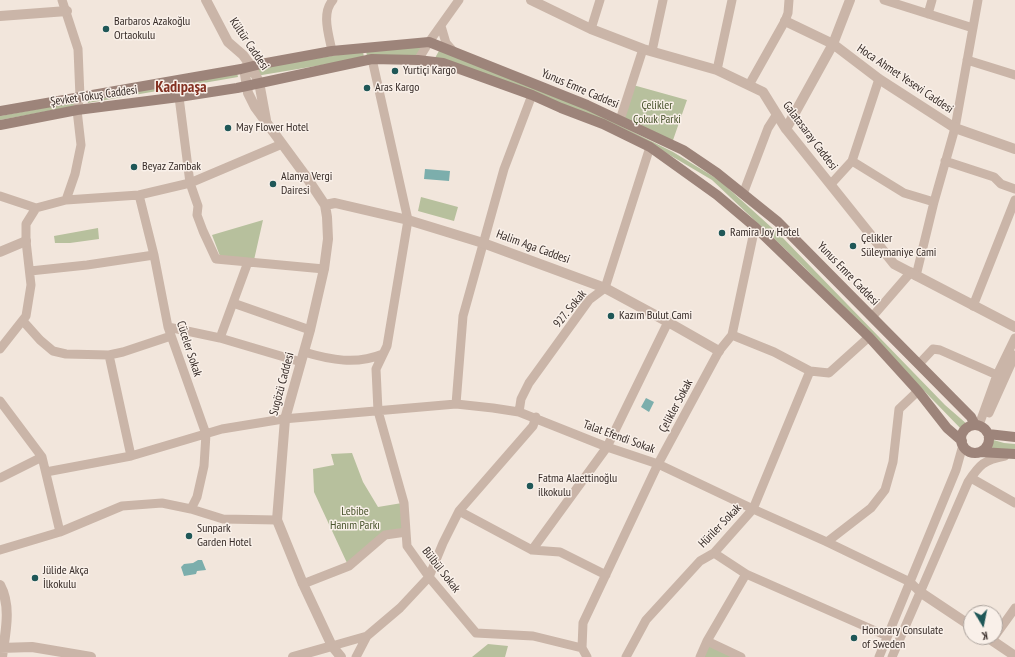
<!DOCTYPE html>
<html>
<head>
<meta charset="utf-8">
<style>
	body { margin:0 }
	#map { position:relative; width:1015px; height:657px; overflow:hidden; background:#f2e6dc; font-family:"PT Sans Narrow",sans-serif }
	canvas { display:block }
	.north { position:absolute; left:963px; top:605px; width:40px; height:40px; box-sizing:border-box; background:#f9f0e9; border:1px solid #aba29c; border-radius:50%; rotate:170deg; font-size:11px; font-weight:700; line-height:16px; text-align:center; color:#372c28 }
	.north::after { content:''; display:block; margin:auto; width:14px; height:18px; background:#1f5757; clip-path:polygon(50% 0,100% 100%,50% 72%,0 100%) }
</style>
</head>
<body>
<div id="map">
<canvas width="1015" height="657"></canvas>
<div class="north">K</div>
</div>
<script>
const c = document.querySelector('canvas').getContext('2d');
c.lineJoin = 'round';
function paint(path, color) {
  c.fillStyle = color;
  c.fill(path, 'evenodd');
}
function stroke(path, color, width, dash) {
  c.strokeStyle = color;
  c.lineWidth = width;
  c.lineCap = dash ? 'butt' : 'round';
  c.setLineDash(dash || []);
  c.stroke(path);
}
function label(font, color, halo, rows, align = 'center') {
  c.font = font + ' "PT Sans Narrow",sans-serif';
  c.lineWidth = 3;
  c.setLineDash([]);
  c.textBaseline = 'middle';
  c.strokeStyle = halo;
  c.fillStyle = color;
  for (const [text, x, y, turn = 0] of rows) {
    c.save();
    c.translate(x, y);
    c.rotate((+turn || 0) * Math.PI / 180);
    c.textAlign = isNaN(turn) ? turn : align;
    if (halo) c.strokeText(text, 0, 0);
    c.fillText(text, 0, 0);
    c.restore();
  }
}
paint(new Path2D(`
	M 425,44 L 417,58 L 367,57 L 366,50 Z
	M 440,49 L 591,111 L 673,152 L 719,180 L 781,236 L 945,405 L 968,425 L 963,431 L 803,266 L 712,180 L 646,141 L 435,58 Z
	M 363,51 L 364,58 L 250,77 L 249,69 Z
	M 237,73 L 238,77 L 88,103 L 87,99 Z
	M 633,85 L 687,100 L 672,143 L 622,119 Z
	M 75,102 L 75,106 L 0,120 L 0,116 Z
	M 421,197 L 458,207 L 454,221 L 418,211 Z
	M 263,220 L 254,260 L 220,256 L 212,235 Z
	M 98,228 L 99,239 L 70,243 L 55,243 L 54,236 Z
	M 990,439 L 1004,443 L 1015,444 L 1015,449 L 989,450 Z
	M 352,453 L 363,482 L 378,507 L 402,503 L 404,529 L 347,563 L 314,492 L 313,469 L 334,465 L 331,454 Z
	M 488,644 L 508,646 L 505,657 L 472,657 Z
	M 708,644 L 735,657 L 702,657 Z`), '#b7c09d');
paint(new Path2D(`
	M 425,169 L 450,171 L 449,181 L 424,179 Z
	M 646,398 L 654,402 L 649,412 L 641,407 Z
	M 198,560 L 202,560 L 206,570 L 197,571 L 196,574 L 184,576 L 181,567 L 184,564 L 193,563 Z`), '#7caeac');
stroke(new Path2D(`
	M 884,0 L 973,28
	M 928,14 L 932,0
	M 441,26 L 446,43 L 453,51
	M 591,29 L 600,0
	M 332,51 C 329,35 321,13 333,0
	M 652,51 L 663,0
	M 372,59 L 408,220 L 387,346 L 376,369 L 378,411 L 404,503 L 407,546 L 429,577 L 476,633 L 533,636 L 582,648
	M 418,60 L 429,42 L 459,0
	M 967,60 L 1015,75
	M 717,70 L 732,0
	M 749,85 L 785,21 L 788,13 L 789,0
	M 179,97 L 190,183 L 198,206 L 197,215 L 203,231 L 216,259 L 324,269
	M 620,120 L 643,49
	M 852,161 L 904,193 L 934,202
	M 945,161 L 994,177 L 1001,184 L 1015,189
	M 831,184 L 852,161 L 879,79
	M 743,194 L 768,128 L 777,114
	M 139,195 L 154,255 L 168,327 L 206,434 L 204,466 L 197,497 L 191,509
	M 0,196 L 36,208
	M 66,200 L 139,195 L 190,183 L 282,144
	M 30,271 L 87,265 L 154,255
	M 916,276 L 934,202 L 955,128 L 978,0
	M 233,303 L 310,330
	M 973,306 L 1015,200
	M 872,317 L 911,272
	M 23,321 L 40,340 L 53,351 L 66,354 L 109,355 L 123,352 L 171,336
	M 168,327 L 220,338 L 301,362
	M 732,335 L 774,352 L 810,371 L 829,373 L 869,337
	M 220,338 L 248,262
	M 0,349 L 26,316 L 31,285 L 26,241 L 26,224 L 36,208 L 66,200 L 75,174 L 81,145 L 77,110 L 80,97 L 78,49 L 62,0
	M 304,352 C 331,360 356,365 383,354
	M 109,355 L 131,456
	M 919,364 L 933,349 L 940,350 L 997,375
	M 0,401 L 42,457 L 60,532
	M 456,404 L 463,316 L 504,169 L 532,95
	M 519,412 L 521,399 L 529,383 L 589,300 L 605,288 L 650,147
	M 989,413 L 1015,355
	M 979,425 L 997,375 L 1015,338
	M 46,472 L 131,456 L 222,429 L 283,419 L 456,404 L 493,408 L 519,412 L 607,447 L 658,464 L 753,509 L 827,542 L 910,582 L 920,592
	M 0,478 L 42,457
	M 971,478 L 1015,503
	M 459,511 L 532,550 L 560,552 L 606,575
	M 827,542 L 871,508 L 885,490 L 893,462 L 899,409 L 918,391
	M 0,550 L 60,532 L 122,506 L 162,503 L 191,509 L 223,519 L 277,520
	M 532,550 L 607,447 L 668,322
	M 714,553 L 746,574 L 887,636
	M 303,584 L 349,566 L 385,535 L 406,532
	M 995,636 L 1015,608
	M 707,641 L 741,657
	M 332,646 L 367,636
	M 356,657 L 367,636 L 400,608 L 429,577 L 443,543 L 459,511 L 533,426 L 536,417
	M 587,657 L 582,648 L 583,623 L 658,464 L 719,351 L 732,335 L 755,227
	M 626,657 L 646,620 L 700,561 L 714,553 L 753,509 L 810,371
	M 700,657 L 707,641 L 746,574
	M 879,657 L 956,470 L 963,445
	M 892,657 L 968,482 C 980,464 984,460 1005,456`), '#cab5a8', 9);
stroke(new Path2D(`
	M 206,0 L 228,42 L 243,55 L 251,66 L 259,82 L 266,120
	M 531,0 L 591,29 L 643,49 L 717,70 L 763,92 L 786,129 L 894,264 L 1015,327
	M 0,16 L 67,11
	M 785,21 L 833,44 L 879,79 L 955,128 L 1015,149
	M 244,68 L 248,93 L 255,107 L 305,175 L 325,205 L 327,217 L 328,239 L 324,269 L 310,330 L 285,419 L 277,520 L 303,584 L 332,646 L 341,657
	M 786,129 L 833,44 L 850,0
	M 325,205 L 335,203 L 408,220 L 483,243 L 605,288 L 668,322 L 719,351
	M 0,252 L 26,241
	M 0,585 C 12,607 5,634 2,657
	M 920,592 L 971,626
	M 987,637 L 1015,656
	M 0,648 L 32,647 L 91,657
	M 293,657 L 332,646`), '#cab5a8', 10);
stroke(new Path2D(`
	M 0,111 L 241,69 L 261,64 L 332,51 L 429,42 L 587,105 L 683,150 L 717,173 L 778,222 L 971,417 L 975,425
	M 0,125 L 77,110 L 179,97 L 237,88 L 372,59 L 418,60 L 443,63 L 532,95 L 561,108 L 603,124 L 650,147 L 717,195 L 755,227 L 869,337 L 918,391 L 947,428 L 962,441
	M961 439a14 14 0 1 1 28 0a14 14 0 1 1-28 0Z
	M 988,434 L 1015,437
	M 980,452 L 1015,454`), '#9d847a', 10);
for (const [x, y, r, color] of [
	[106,29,4,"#1f5757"],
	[395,71,4,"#1f5757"],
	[367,88,4,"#1f5757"],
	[228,128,4,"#1f5757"],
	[134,167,4,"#1f5757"],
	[273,184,4,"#1f5757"],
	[722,233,4,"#1f5757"],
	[853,246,4,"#1f5757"],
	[611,316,4,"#1f5757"],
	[530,486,4,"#1f5757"],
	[189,536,4,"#1f5757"],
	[35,578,4,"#1f5757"],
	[854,638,4,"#1f5757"]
]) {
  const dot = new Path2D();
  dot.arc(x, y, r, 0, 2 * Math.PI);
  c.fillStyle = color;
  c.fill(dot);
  stroke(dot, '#f9f0e9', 1.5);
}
label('12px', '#372c28', '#f9f0e9', [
	["Barbaros Azakoğlu",114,22],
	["Ortaokulu",114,36],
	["Yurtiçi Kargo",403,71],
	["Aras Kargo",375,88],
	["May Flower Hotel",236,128],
	["Beyaz Zambak",142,167],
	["Alanya Vergi",281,177],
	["Dairesi",281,191],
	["Ramira Joy Hotel",730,233],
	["Çelikler",861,239],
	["Süleymaniye Cami",861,253],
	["Kazım Bulut Cami",619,316],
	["Fatma Alaettinoğlu",538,479],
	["ilkokulu",538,493],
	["Sunpark",197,529],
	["Garden Hotel",197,543],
	["Jülide Akça",43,571],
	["İlkokulu",43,585],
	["Honorary Consulate",862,631],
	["of Sweden",862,645]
], 'left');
label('12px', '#372c28', '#f9f0e9', [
	["Kültür Caddesi",249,44,56],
	["Hoca Ahmet Yesevi Caddesi",905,79,34],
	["Yunus Emre Caddesi",580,89,23],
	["Şevket Tokuş Caddesi",94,96,-8],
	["Galatasaray Caddesi",810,136,53],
	["Halim Aga Caddesi",533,247,20],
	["Yunus Emre Caddesi",848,274,46],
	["927. Sokak",570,309,-51],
	["Cüceler Sokak",189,349,72],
	["Sugözü Caddesi",282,384,-75],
	["Çelikler Sokak",676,406,-62],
	["Talat Efendi Sokak",619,437,20],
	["Hüriler Sokak",720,526,-46],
	["Bülbül Sokak",441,570,52]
]);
label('12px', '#49542d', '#f9f0e9', [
	["Çelikler",657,106],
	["Çokuk Parki",657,120],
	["Lebibe",355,512],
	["Hanım Parkı",355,526]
]);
label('bold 16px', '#843223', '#f9f0e9', [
	["Kadıpaşa",181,87]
]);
</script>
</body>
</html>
